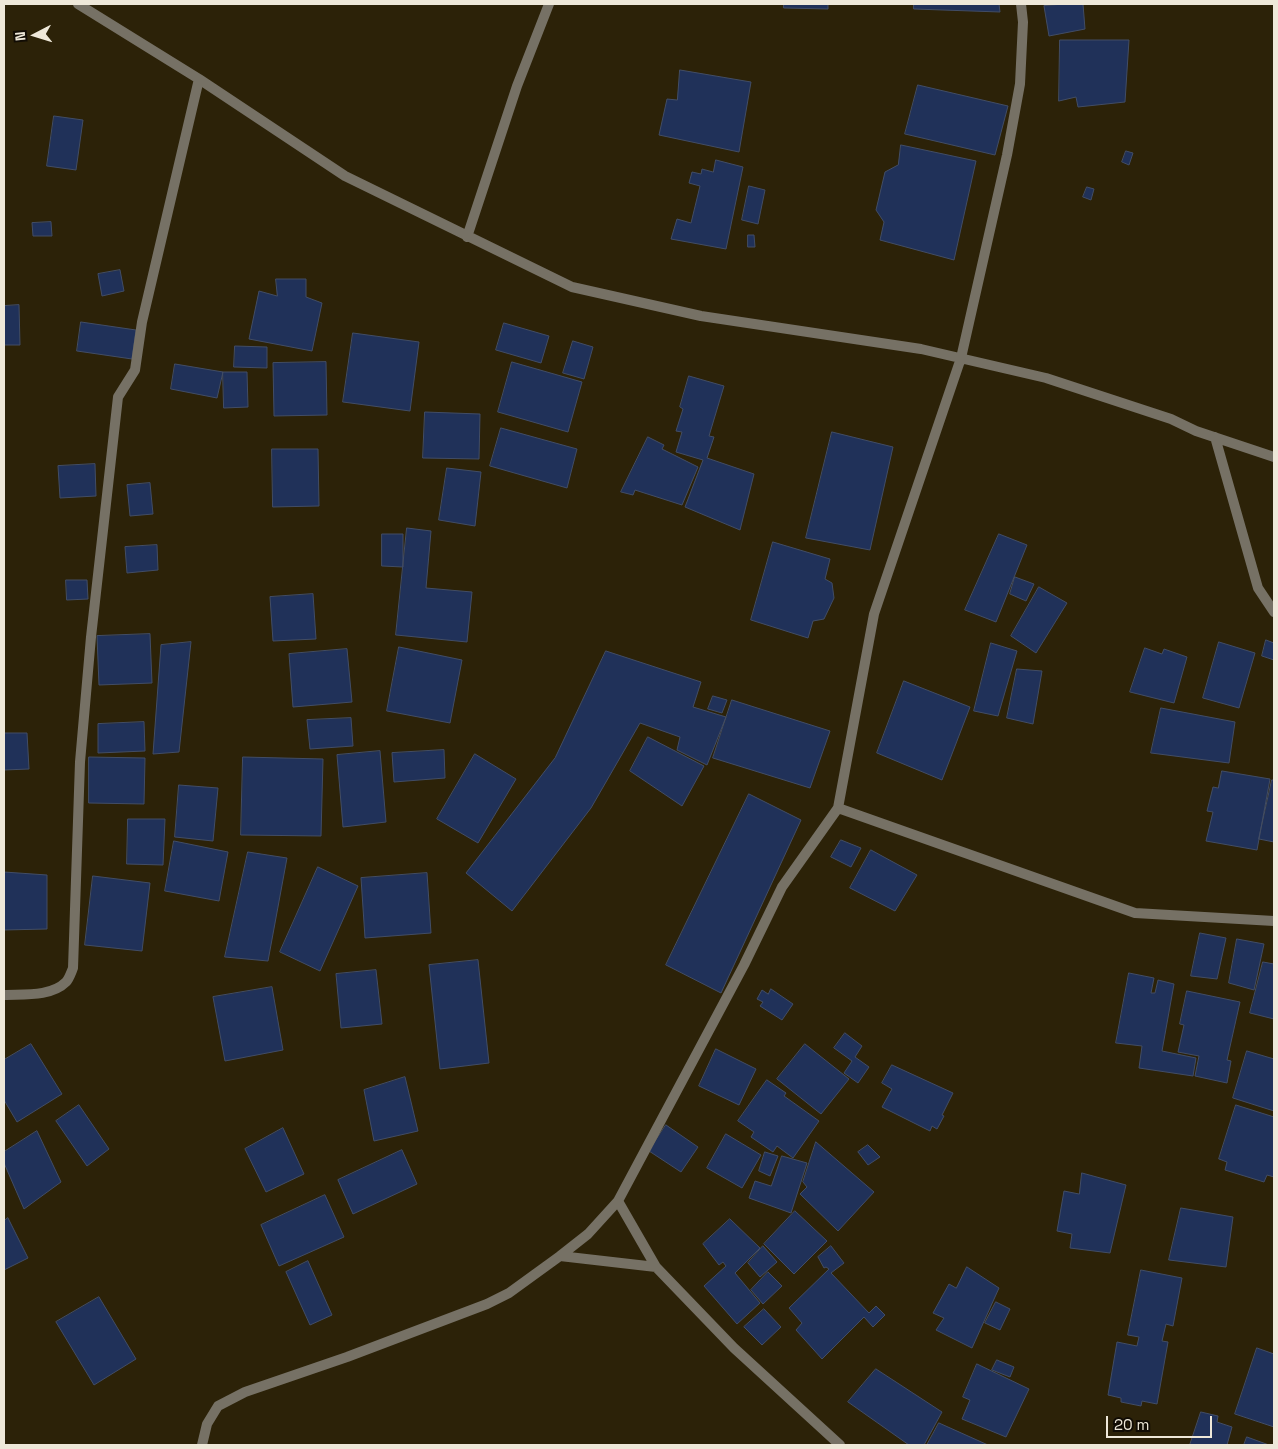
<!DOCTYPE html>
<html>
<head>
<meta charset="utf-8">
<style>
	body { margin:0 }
	#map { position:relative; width:1278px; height:1449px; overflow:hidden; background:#2c2208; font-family:"Space Grotesk",sans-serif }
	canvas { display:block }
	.frame { position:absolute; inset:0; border:5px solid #eee8d9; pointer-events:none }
	.north { position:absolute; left:10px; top:10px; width:50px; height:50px; -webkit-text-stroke:4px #110c04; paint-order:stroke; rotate:265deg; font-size:14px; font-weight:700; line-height:20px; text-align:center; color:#eee8d9 }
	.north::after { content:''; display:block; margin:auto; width:18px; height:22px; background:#eee8d9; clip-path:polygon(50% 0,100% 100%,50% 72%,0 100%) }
	.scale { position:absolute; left:1106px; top:1416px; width:106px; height:22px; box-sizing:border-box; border:2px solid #eee8d9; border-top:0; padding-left:6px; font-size:15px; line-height:18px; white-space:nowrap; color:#eee8d9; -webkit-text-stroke:4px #110c04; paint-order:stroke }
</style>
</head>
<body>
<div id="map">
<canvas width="1278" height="1449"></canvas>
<div class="frame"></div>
<div class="north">N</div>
<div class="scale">20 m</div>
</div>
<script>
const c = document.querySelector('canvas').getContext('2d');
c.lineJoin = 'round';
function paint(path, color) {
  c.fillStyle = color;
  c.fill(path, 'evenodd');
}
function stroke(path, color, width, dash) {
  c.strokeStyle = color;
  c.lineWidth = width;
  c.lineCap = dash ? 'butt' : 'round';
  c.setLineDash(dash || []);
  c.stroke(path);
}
const building = new Path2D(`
	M 784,4 L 828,4 L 828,9 L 784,8 Z
	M 914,4 L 999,4 L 1000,12 L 914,9 Z
	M 1064,4 L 1083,4 L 1085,29 L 1049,36 L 1044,6 Z
	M 1060,40 L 1129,40 L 1125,102 L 1078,107 L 1076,97 L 1059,101 Z
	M 680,70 L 751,82 L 739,152 L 659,135 L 667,99 L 677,100 Z
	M 918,85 L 1008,106 L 995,155 L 905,134 Z
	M 54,116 L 83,120 L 76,170 L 47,166 Z
	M 901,145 L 976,161 L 954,260 L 880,240 L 884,222 L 876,210 L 885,172 L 898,165 Z
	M 1126,151 L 1133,153 L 1129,165 L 1122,162 Z
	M 716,160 L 743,167 L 726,249 L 671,239 L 677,219 L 691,223 L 700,186 L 689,183 L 692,172 L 701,174 L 702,169 L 713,172 Z
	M 749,186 L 765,190 L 758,224 L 742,220 Z
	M 1087,187 L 1094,189 L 1091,200 L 1083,197 Z
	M 51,222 L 52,236 L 33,236 L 32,223 Z
	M 748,235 L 754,235 L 755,247 L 748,247 Z
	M 120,270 L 124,291 L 102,296 L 98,274 Z
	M 276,279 L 306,279 L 306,297 L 322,303 L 312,351 L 249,339 L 259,291 L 277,296 Z
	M 19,305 L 20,345 L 4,345 L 4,306 Z
	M 81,322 L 136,330 L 132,359 L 77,351 Z
	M 504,323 L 549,336 L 541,363 L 496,350 Z
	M 353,333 L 419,342 L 410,411 L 343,402 Z
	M 573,341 L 593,347 L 584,379 L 563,373 Z
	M 235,346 L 267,347 L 267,368 L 234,367 Z
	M 326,362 L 327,415 L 274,416 L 273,363 Z
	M 512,362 L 582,382 L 568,432 L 498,412 Z
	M 175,364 L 223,372 L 217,398 L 171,389 Z
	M 223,372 L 247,372 L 248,407 L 224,408 Z
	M 689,376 L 724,386 L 709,436 L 714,437 L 707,458 L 754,474 L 740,530 L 685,507 L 703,460 L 676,452 L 682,432 L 676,431 L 683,409 L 680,407 Z
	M 425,412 L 480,414 L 479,459 L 423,458 Z
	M 501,428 L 577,449 L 567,488 L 490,466 Z
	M 832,432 L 893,447 L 870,550 L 806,538 Z
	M 648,437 L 664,445 L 662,449 L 698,467 L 682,505 L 635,490 L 633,495 L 621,492 Z
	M 272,449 L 318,449 L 319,506 L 273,507 Z
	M 95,464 L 96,496 L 60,498 L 58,466 Z
	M 447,468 L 481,472 L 475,526 L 439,520 Z
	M 150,483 L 153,514 L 130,516 L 127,485 Z
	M 407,528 L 431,531 L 426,588 L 472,592 L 467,642 L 396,635 Z
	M 382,534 L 403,534 L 403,567 L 382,566 Z
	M 999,534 L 1027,545 L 996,622 L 965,610 Z
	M 773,542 L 830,559 L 825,579 L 832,583 L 834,598 L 824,619 L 813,621 L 808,638 L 751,620 Z
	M 157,545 L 158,570 L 127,573 L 125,547 Z
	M 1015,577 L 1034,584 L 1026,601 L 1010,594 Z
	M 66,580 L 87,580 L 88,599 L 67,600 Z
	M 1039,587 L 1067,603 L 1036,653 L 1011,636 Z
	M 313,594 L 316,639 L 273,641 L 270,597 Z
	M 150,634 L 152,683 L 99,685 L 97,636 Z
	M 1266,640 L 1274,643 L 1274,660 L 1262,656 Z
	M 191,642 L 179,752 L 153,754 L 161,645 Z
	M 1219,642 L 1255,653 L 1239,708 L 1203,698 Z
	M 991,643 L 1017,651 L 998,716 L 974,711 Z
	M 399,647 L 462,660 L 450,723 L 387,711 Z
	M 1145,648 L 1162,654 L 1164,649 L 1187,657 L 1174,703 L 1130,692 Z
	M 347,649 L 352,702 L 293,707 L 289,654 Z
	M 606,651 L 701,682 L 693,707 L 726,717 L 707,765 L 677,750 L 680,737 L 640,723 L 591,808 L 512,911 L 466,873 L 555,758 Z
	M 1017,669 L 1042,671 L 1033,724 L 1007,718 Z
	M 904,681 L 970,707 L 942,780 L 877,753 Z
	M 713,696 L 727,700 L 722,713 L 708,709 Z
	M 732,700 L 830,731 L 810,788 L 713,758 Z
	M 1161,708 L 1235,722 L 1229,763 L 1151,753 Z
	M 351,718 L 353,746 L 310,749 L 307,720 Z
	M 144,722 L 145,751 L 98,753 L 98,724 Z
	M 4,733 L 27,733 L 29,769 L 4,770 Z
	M 648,737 L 704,766 L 682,806 L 630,771 Z
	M 444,750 L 445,778 L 394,782 L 392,753 Z
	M 380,751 L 386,822 L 343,827 L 337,755 Z
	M 475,754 L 516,779 L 478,843 L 437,819 Z
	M 89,757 L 145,758 L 144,804 L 89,803 Z
	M 243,757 L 323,759 L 321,836 L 241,835 Z
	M 1222,771 L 1270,779 L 1257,850 L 1206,841 L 1213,812 L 1207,811 L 1213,787 L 1218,788 Z
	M 1272,780 L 1274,780 L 1274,842 L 1259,839 Z
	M 179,785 L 218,788 L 213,841 L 175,837 Z
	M 749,794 L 801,820 L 721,993 L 666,965 Z
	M 128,819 L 165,819 L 163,865 L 127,864 Z
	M 841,840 L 861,848 L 851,867 L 831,857 Z
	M 174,841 L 228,852 L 219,901 L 165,891 Z
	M 871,850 L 917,875 L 895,911 L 850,888 Z
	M 248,852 L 287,858 L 268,961 L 225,957 Z
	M 318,867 L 358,886 L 320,971 L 280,952 Z
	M 4,872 L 47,875 L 47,929 L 4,930 Z
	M 427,873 L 431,933 L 365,938 L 361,878 Z
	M 93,876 L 150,883 L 142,951 L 85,945 Z
	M 1200,933 L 1226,938 L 1217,979 L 1191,976 Z
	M 1237,939 L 1264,944 L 1254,990 L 1229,983 Z
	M 478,960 L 489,1063 L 440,1069 L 429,965 Z
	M 1263,962 L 1274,964 L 1274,1019 L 1250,1013 Z
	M 376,970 L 382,1024 L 341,1028 L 336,974 Z
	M 1129,973 L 1154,978 L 1151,993 L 1155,993 L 1158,980 L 1174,984 L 1162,1051 L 1196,1058 L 1193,1076 L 1139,1068 L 1142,1046 L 1116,1043 Z
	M 272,987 L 283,1050 L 225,1061 L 213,997 Z
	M 771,989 L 793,1004 L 782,1020 L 760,1006 L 763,1002 L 757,999 L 762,990 L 768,994 Z
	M 1187,991 L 1240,1002 L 1227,1060 L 1231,1061 L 1227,1083 L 1195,1076 L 1199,1056 L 1178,1052 L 1184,1025 L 1180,1024 Z
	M 845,1033 L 862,1046 L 855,1057 L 869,1067 L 858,1083 L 844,1073 L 852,1061 L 834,1048 Z
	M 31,1044 L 62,1094 L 17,1122 L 4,1100 L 4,1060 Z
	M 805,1044 L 849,1079 L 821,1114 L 777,1079 Z
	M 716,1049 L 756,1069 L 739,1105 L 699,1086 Z
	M 1247,1051 L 1274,1059 L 1274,1111 L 1233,1098 Z
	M 892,1065 L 953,1093 L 942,1115 L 944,1116 L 937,1129 L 932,1126 L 930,1131 L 882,1107 L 892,1089 L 882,1083 Z
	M 405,1077 L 418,1131 L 374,1141 L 364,1090 Z
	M 767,1080 L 786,1093 L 784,1096 L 819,1121 L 793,1158 L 777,1146 L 773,1152 L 751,1137 L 754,1132 L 738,1121 Z
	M 79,1105 L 109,1149 L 87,1166 L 56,1121 Z
	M 1236,1105 L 1274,1117 L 1274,1177 L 1267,1175 L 1264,1182 L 1225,1170 L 1227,1162 L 1219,1159 Z
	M 666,1125 L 698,1147 L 681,1172 L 649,1151 Z
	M 283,1128 L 304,1174 L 266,1192 L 245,1149 Z
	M 37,1131 L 61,1182 L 24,1209 L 4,1163 L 4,1152 Z
	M 726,1134 L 761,1155 L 742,1188 L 707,1168 Z
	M 816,1142 L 874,1192 L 838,1231 L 800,1194 L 807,1187 L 803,1182 Z
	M 868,1145 L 880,1157 L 868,1165 L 858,1152 Z
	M 402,1150 L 417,1184 L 353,1214 L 338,1180 Z
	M 765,1152 L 778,1156 L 770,1176 L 759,1171 Z
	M 782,1156 L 807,1163 L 791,1213 L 749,1198 L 755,1181 L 771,1186 Z
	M 1082,1173 L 1126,1185 L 1110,1253 L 1070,1248 L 1072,1234 L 1057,1231 L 1064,1191 L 1079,1194 Z
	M 325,1195 L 344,1237 L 279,1266 L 261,1225 Z
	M 1181,1208 L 1233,1217 L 1226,1267 L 1169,1260 Z
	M 795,1211 L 827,1241 L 794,1274 L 764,1244 Z
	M 8,1218 L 28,1258 L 4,1270 L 4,1221 Z
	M 730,1219 L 760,1248 L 735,1273 L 760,1303 L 737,1324 L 704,1286 L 726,1266 L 723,1262 L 719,1265 L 703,1244 Z
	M 763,1246 L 777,1262 L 760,1277 L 748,1263 Z
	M 831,1246 L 844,1263 L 831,1273 L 869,1313 L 876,1306 L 885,1315 L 873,1327 L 864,1317 L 822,1359 L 796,1330 L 802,1323 L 789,1308 L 829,1269 L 826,1267 L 824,1268 L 818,1257 Z
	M 308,1261 L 332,1315 L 310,1325 L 286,1272 Z
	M 967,1267 L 999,1288 L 972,1348 L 936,1330 L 944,1318 L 933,1313 L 949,1284 L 956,1288 Z
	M 1141,1270 L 1182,1278 L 1173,1326 L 1166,1324 L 1162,1341 L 1168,1342 L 1157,1404 L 1142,1401 L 1141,1406 L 1121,1402 L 1121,1398 L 1108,1395 L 1117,1342 L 1137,1346 L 1139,1337 L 1128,1335 Z
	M 768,1272 L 782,1286 L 763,1304 L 751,1290 Z
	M 99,1297 L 136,1359 L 94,1385 L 56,1322 Z
	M 996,1302 L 1010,1309 L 1000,1330 L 985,1323 Z
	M 764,1309 L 781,1327 L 762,1345 L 744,1327 Z
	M 1257,1348 L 1274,1354 L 1274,1427 L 1235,1414 Z
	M 997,1360 L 1014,1367 L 1010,1377 L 992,1370 Z
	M 977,1364 L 1029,1389 L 1006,1437 L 962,1419 L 970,1400 L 963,1397 Z
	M 876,1369 L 942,1412 L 924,1445 L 909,1445 L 848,1402 Z
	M 1201,1412 L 1218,1416 L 1217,1422 L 1232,1427 L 1227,1445 L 1190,1445 Z
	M 939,1423 L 988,1445 L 927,1445 Z
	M 1247,1437 L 1269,1445 L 1244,1445 Z`);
paint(building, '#203159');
stroke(building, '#424d65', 1);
stroke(new Path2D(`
	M 78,4 L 199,79 L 345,176 L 572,287 L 701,316 L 921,349 L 1046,378 L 1171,419 L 1196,431 L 1274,457
	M 467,237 L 517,86 L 549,4
	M 1215,437 L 1258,588 L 1274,612
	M 838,808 L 1135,913 L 1274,921
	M 4,995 C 23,994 51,997 66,982 C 69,979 71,973 73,968 L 80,762 L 91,637 L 118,397 L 135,370 L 142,322 L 199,79
	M 618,1201 L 656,1267 L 734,1348 L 840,1445
	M 560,1256 L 656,1267
	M 202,1445 L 207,1424 L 218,1406 L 245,1392 L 347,1357 L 487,1304 L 509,1293 L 560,1256 L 588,1234 L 618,1201 L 744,965 L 782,887 L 838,808 L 874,614 L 961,358 L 1007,155 L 1020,84 L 1023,22 L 1021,4`), '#767165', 10);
</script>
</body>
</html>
